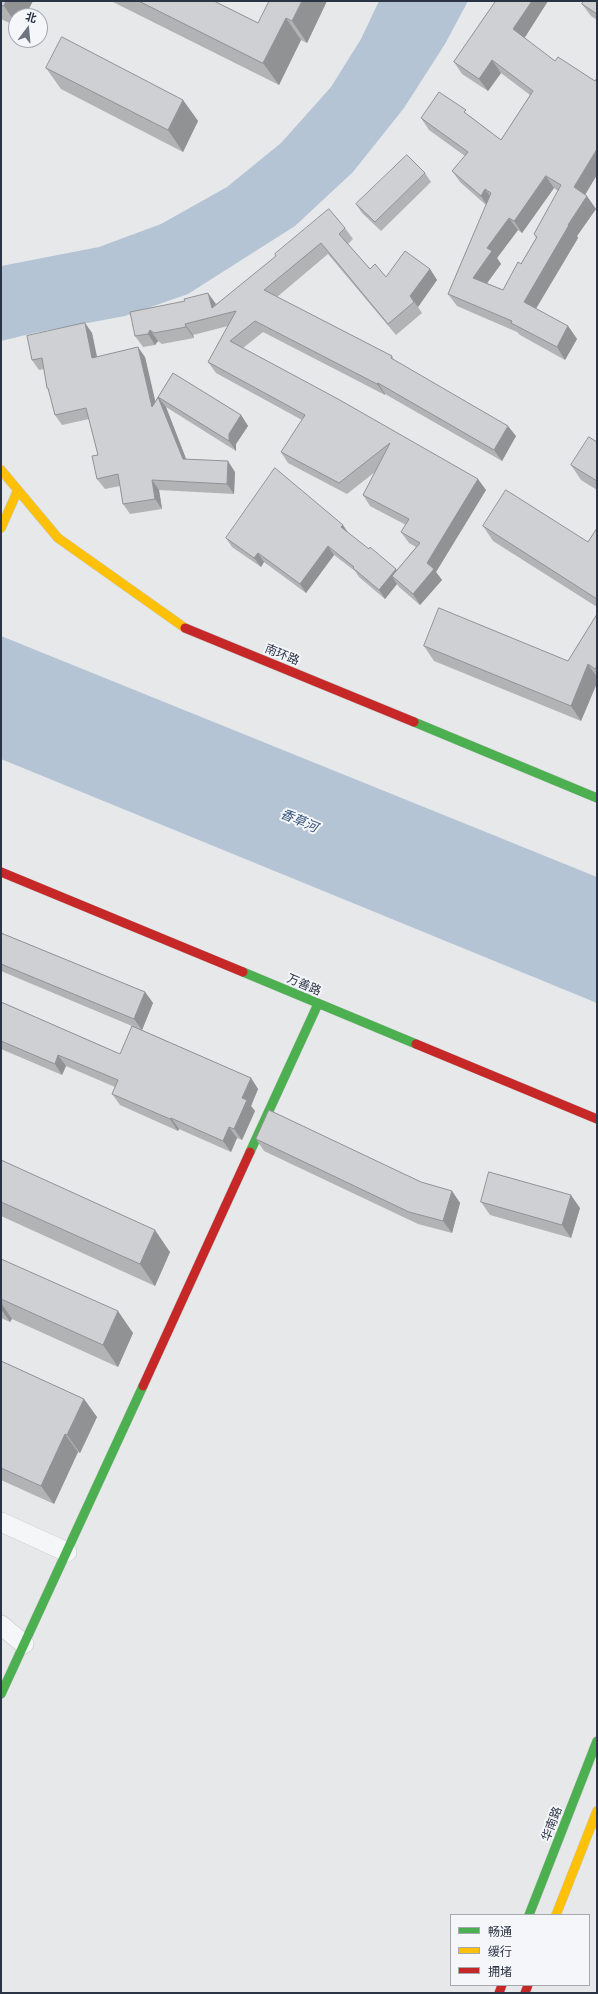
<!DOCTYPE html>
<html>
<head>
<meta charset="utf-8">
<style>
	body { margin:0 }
	#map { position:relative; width:598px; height:1994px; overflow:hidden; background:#e6e8ea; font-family:Mulish,"Noto Sans SC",sans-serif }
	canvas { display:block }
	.frame { position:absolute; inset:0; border:2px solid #2b3445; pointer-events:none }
	.legend { position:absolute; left:450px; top:1914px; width:140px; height:72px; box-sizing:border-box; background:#f4f6f9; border:1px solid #a4a8b1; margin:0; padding:5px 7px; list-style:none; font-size:12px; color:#2b3445 }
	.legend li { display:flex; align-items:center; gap:8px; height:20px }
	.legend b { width:20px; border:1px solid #a4a8b1 }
	.north { position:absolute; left:8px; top:8px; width:40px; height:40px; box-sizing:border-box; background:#f4f6f9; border:1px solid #a4a8b1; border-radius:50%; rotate:16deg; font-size:11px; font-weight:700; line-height:16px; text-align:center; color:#2b3445 }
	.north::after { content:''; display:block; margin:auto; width:14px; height:18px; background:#6c737f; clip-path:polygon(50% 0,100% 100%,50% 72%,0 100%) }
</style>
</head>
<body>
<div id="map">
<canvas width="598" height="1994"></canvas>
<div class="frame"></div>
<ul class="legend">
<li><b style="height:5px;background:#4caf50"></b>畅通</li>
<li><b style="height:5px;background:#ffc107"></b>缓行</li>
<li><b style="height:5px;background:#c62828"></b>拥堵</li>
</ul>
<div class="north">北</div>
</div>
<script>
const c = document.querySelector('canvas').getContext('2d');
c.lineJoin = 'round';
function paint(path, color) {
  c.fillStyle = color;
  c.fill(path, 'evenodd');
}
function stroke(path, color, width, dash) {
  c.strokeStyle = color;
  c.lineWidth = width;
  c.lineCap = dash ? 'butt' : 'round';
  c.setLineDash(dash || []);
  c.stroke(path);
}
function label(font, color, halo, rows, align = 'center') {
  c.font = font + ' Mulish,"Noto Sans SC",sans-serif';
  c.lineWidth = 4;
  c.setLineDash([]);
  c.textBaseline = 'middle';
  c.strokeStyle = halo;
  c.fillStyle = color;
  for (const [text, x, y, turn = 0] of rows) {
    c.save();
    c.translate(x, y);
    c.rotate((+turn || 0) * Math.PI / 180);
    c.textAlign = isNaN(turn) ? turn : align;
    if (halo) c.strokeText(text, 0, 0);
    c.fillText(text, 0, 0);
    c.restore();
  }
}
paint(new Path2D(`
	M 379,1 L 468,1 L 445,44 L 404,108 L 353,172 L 295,226 L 188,294 L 125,316 L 34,333 L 1,341 L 1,266 L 99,247 L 161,224 L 227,187 L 281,143 L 331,87 L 361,39 Z
	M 1,636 L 597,877 L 597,1003 L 1,759 Z`), '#b4c4d5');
const street = new Path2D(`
	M 1,1522 L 67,1552
	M 1,1625 L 24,1644`);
const fast = new Path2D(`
	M 414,722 L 597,798
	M 243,972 L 416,1044
	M 250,1152 L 318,1004
	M 1,1694 L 143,1386
	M 529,1915 L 597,1741`);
const slow = new Path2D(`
	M 1,470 L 58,538 L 185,628
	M 1,528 L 17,492
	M 556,1915 L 597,1811`);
const jam = new Path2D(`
	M 185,628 L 414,722
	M 1,872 L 243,972
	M 416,1044 L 597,1119
	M 143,1386 L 250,1152
	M 499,1993 L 502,1985
	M 525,1993 L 528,1985`);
stroke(street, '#c4c6c8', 20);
stroke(fast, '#c4c6c8', 10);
stroke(slow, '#c4c6c8', 10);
stroke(jam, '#c4c6c8', 10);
stroke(street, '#f5f6f7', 19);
stroke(fast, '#4caf50', 9);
stroke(slow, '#ffc107', 9);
stroke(jam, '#c62828', 9);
paint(new Path2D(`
	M 1,1 L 33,1 L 25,16 L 16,16 L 16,26 L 1,19 Z
	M 111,1 L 214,1 L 258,23 L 327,1 L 307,43 L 301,40 L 279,85 Z
	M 496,1 L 548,1 L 524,38 L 585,195 L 596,209 L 577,236 L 578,238 L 536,309 L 568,326 L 577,339 L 565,360 L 520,335 L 517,332 L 457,306 L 448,294 L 486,205 L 461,183 L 452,171 L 465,156 L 429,130 L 421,118 L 470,116 L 501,140 L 530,95 L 501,73 L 488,91 L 462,74 L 454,62 ZM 554,188 L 558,191 L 534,234 L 536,238 L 521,264 L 503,290 L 487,283 L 501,264 L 497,258 L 518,230 L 522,233 Z
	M 597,1 L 597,20 L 591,16 L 582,4 Z
	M 46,68 L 183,100 L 198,121 L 183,152 L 61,89 Z
	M 425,173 L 431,182 L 381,231 L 362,213 L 356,204 Z
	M 345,228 L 353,239 L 348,244 L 370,269 L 386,277 L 430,269 L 437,280 L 418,307 L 422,313 L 396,335 L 328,254 L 277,297 L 392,356 L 394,360 L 516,436 L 502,461 L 385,394 L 385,395 L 263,332 L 243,348 L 486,490 L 436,572 L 442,580 L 420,605 L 399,587 L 397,584 L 385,599 L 359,577 L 355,571 L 334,555 L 306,593 L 264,562 L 261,567 L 232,547 L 226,538 L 349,534 L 397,570 L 416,547 L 409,543 L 401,532 L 406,525 L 370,506 L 363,495 L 375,472 L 347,494 L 288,463 L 281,452 L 302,420 L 216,373 L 208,362 L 228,326 L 193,335 L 194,338 L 162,344 L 158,341 L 155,345 L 143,347 L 135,336 L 216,304 Z
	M 85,323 L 92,333 L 97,356 L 145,357 L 155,402 L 173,373 L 241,415 L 248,426 L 236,444 L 236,451 L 166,407 L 186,459 L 235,472 L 234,494 L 159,490 L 162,509 L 130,514 L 123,504 L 120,486 L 105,489 L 97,479 L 98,455 L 89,419 L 62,425 L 55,415 L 49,392 L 47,388 L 44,369 L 39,370 L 32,360 Z
	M 597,442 L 597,490 L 581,480 L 571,465 Z
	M 483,526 L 588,542 L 597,528 L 597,607 L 493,541 Z
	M 597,614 L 597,683 L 581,721 L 434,661 L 424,646 L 568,661 Z
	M 1,933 L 145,992 L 153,1003 L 142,1030 L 251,1078 L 258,1089 L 251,1106 L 255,1111 L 242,1140 L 237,1138 L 231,1152 L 179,1129 L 178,1131 L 120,1105 L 112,1094 L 115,1087 L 66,1066 L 62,1075 L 1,1049 L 1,1002 L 120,1054 L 132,1026 L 1,971 Z
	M 256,1139 L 452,1191 L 460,1203 L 452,1233 L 418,1224 L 264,1151 Z
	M 1,1160 L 170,1252 L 155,1286 L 1,1216 Z
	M 481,1202 L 580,1208 L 571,1238 L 490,1215 Z
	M 1,1259 L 133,1333 L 118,1367 L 12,1319 L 10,1322 L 1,1318 Z
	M 1,1361 L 84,1399 L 97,1417 L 80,1453 L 78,1452 L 54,1504 L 1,1480 Z`), '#b1b3b5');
paint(new Path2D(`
	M 6,1 L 33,1 L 25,16 L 16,16 L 16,24 L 4,6 Z
	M 302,1 L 327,1 L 307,43 L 292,21 Z
	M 532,1 L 548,1 L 522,42 L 513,29 Z
	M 286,18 L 301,40 L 279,85 L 263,63 Z
	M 492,60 L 501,73 L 488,91 L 479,79 Z
	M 183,100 L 198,121 L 183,152 L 168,130 Z
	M 597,149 L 597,175 L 582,200 L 574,187 Z
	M 546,176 L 554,188 L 522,233 L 514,221 Z
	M 485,189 L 494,202 L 489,208 L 481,196 Z
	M 587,196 L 596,209 L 577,236 L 578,238 L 532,315 L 524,302 L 568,225 Z
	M 509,218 L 518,230 L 497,258 L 501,264 L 482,290 L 473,278 L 487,248 Z
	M 430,269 L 437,280 L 418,307 L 410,296 Z
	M 208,293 L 216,304 L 212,308 Z
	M 85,323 L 92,333 L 99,368 L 92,358 Z
	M 185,324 L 193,335 L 194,338 L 186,327 Z
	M 568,326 L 577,339 L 565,360 L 557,347 Z
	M 150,330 L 158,341 L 155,345 L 148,334 Z
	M 138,347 L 145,357 L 159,417 L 152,407 Z
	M 378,383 L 385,394 L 385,395 L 377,384 Z
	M 158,397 L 166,407 L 190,469 L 183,459 Z
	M 241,415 L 248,426 L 236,444 L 236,451 L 229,441 L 229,434 Z
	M 508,426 L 516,436 L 502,461 L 494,450 Z
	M 228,461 L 235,472 L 234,494 L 227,484 Z
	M 478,479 L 486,490 L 436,572 L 442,580 L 420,605 L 413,594 L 427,563 Z
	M 152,480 L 159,490 L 162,509 L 155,499 Z
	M 343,525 L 349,534 L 341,527 Z
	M 328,546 L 334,555 L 306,593 L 300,584 Z
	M 258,553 L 264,562 L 261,567 L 254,558 Z
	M 396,569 L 403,578 L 392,576 L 397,584 L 385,599 L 379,590 Z
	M 588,664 L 597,677 L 597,683 L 581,721 L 571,706 Z
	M 145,992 L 153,1003 L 142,1030 L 134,1019 Z
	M 58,1055 L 66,1066 L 62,1075 L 55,1064 Z
	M 251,1078 L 258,1089 L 251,1106 L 255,1111 L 242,1140 L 234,1129 L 242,1098 Z
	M 171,1118 L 179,1129 L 178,1131 L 170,1119 Z
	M 229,1127 L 237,1138 L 231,1152 L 223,1141 Z
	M 452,1191 L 460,1203 L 452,1233 L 443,1221 Z
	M 571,1195 L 580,1208 L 571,1238 L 562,1225 Z
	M 155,1230 L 170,1252 L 155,1286 L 140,1264 Z
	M 1,1303 L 12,1319 L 10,1322 L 1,1309 Z
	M 118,1311 L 133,1333 L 118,1367 L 103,1345 Z
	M 84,1399 L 97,1417 L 80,1453 L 67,1435 Z
	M 65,1434 L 78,1452 L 54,1504 L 41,1486 Z`), '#909294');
const building = new Path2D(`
	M 1,1 L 6,1 L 4,6 L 1,5 Z
	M 139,1 L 214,1 L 258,23 L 269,1 L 302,1 L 292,21 L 286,18 L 263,63 Z
	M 496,1 L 532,1 L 513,29 L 555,61 L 558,57 L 595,81 L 597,78 L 597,149 L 574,187 L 587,196 L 568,225 L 569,225 L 524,302 L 568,326 L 557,347 L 511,323 L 512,321 L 448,294 L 491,193 L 485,189 L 481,196 L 452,171 L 468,152 L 421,118 L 439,92 L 466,110 L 464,112 L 501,140 L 533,91 L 492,60 L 479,79 L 454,62 ZM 546,176 L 561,185 L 534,234 L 537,237 L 521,264 L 518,262 L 503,290 L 473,278 L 492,251 L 487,248 L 509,218 L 514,221 Z
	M 584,1 L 597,1 L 597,14 L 582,4 Z
	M 62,37 L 183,100 L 168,130 L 46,68 Z
	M 407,155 L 425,173 L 375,222 L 356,204 Z
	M 329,209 L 345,228 L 339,234 L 370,269 L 375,264 L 386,277 L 405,251 L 430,269 L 410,296 L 414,302 L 388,324 L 321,243 L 264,290 L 392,356 L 391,358 L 508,426 L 494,450 L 378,383 L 377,384 L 255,321 L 230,341 L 338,399 L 478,479 L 427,563 L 434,569 L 413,594 L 392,576 L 420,543 L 401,532 L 409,519 L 363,495 L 390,443 L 339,483 L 281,452 L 305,415 L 208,362 L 236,311 L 185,324 L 186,327 L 154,333 L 150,330 L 148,334 L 135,336 L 130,312 L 185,301 L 184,299 L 208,293 L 212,308 L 276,256 L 275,254 Z
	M 85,323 L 92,358 L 138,347 L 152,407 L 173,373 L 241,415 L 229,434 L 229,441 L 158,397 L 183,459 L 228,461 L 227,484 L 152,480 L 155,499 L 123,504 L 118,474 L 97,479 L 92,456 L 98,455 L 86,408 L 55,415 L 48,388 L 47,388 L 42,358 L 32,360 L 27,336 Z
	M 589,437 L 597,442 L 597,481 L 571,465 Z
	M 275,468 L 343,525 L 341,527 L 369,549 L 370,547 L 396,569 L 379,590 L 353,568 L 354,567 L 328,546 L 300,584 L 258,553 L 254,558 L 226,538 Z
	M 506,490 L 588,542 L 597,528 L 597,599 L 483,526 Z
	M 439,608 L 568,661 L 597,614 L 597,666 L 595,669 L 588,664 L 571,706 L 424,646 Z
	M 1,933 L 145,992 L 134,1019 L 1,964 Z
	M 1,1002 L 120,1054 L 132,1026 L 251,1078 L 242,1098 L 247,1100 L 234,1129 L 229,1127 L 223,1141 L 171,1118 L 170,1119 L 112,1094 L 118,1080 L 58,1055 L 55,1064 L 1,1041 Z
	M 269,1110 L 421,1182 L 452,1191 L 443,1221 L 409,1212 L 256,1139 Z
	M 1,1160 L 155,1230 L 140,1264 L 1,1202 Z
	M 489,1172 L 571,1195 L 562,1225 L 481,1202 Z
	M 1,1259 L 118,1311 L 103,1345 L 1,1299 Z
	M 1,1361 L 84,1399 L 67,1435 L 65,1434 L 41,1486 L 1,1468 Z`);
paint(building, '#ced0d3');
stroke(building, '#909294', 1);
label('12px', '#2b3445', '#f4f6f9', [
	["南环路",282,655,22],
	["万善路",304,985,23],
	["华南路",552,1824,-69]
]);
label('italic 13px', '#34527a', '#f4f6f9', [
	["香草河",299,821,23]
]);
</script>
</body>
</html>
